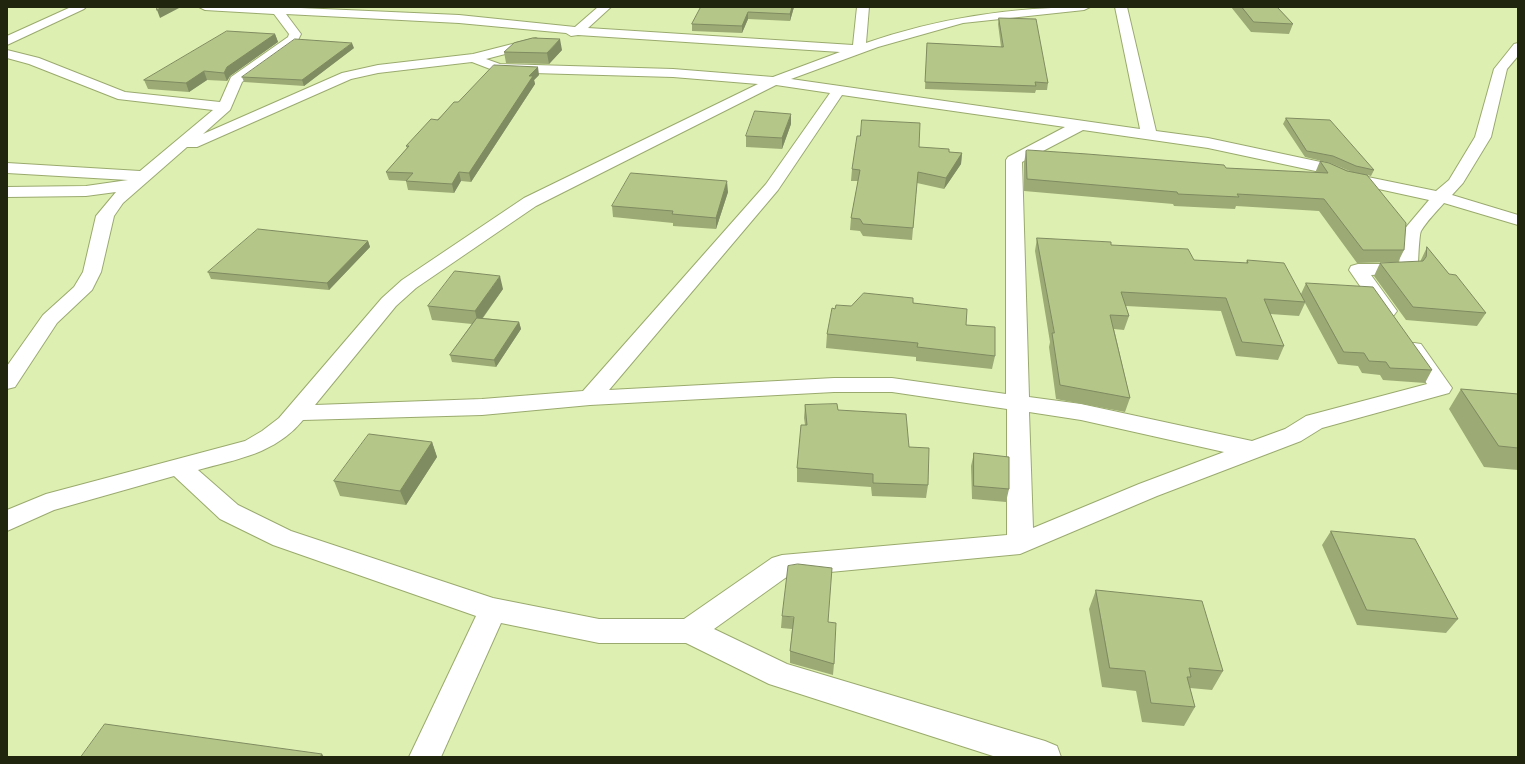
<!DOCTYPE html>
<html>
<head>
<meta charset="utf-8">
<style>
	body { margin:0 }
	#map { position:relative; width:1525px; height:764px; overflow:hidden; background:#def0b1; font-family:Lato,sans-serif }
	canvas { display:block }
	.frame { position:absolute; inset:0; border:8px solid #20260d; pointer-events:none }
</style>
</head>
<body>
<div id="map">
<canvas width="1525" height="764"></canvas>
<div class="frame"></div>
</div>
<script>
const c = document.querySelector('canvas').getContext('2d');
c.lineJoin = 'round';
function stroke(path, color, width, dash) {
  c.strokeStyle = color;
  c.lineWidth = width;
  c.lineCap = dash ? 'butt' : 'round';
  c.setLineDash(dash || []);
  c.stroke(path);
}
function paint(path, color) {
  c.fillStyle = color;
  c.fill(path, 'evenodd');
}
const minor = new Path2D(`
	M 71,7 L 86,7 L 84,9 L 7,45 L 7,36 Z
	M 199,7 L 278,7 L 459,15 L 575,27 L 598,7 L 611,7 L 588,28 L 853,45 L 857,7 L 869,7 L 866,43 C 938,18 1013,7 1090,7 L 1084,10 L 963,23 L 878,47 L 791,79 L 1140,129 L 1115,7 L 1127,7 L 1156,131 L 1208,138 L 1330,164 L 1353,174 L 1436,191 L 1449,180 L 1475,137 L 1494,69 L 1514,44 L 1518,43 L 1518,56 L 1507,69 L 1491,137 L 1463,183 L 1452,195 L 1518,215 L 1518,225 L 1444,203 C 1436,212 1427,221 1421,231 C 1419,235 1418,263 1418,269 L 1416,273 L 1371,275 L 1397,311 L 1394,315 L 1387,317 L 1380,315 L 1349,270 L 1351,266 L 1358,264 L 1399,264 L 1402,232 L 1429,200 L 1342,181 L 1325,173 L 1208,148 L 1083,130 L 1022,162 L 1029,397 L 1081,404 L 1252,441 L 1285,429 L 1306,416 L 1427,384 L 1403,349 L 1407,344 L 1414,343 L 1421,344 L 1452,388 L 1449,393 L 1322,428 L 1301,441 L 1157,496 L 1020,554 L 788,576 L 714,629 L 787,664 L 1045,741 L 1057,746 L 1061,757 L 996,757 L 769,684 L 686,643 L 599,643 L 501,623 L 441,757 L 409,757 L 476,616 L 273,545 L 220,519 L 174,476 L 54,510 L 7,531 L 7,510 L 46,494 L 245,441 L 262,431 L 279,418 L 382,298 L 402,280 L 524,198 L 758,84 L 673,77 L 498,72 L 472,62 L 378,73 L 351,79 L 197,147 L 187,147 L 123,203 L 114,216 L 101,272 L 92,290 L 57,323 L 15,387 L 7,389 L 7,366 L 43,315 L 74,287 L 83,272 L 96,216 L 116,192 L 86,196 L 7,197 L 7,187 L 86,186 L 128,180 L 7,173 L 7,163 L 140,171 L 213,110 L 118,99 L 29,64 L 7,58 L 7,50 L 39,58 L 125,92 L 220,102 L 231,77 L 288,37 L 289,34 L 274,14 L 205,10 ZM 286,14 L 459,23 L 566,33 L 571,36 L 578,35 L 840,52 L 773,77 L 673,69 L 500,64 L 486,59 L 540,45 L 542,42 L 536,38 L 473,54 L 378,65 L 342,73 L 203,134 L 230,110 L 242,82 L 297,42 L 301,34 ZM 776,85 L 830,93 L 766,184 L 583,391 L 482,399 L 315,405 L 396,306 L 416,288 L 536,206 ZM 842,95 L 1065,127 L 1008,157 L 1006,160 L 1006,394 L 892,378 L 834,378 L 609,390 L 778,190 ZM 834,392 L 892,392 L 1007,409 L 1007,535 L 782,555 L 772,558 L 684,619 L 599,619 L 493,598 L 291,531 L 238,505 L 198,470 C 237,459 275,454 303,420 L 482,415 L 590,405 ZM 1029,412 L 1081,420 L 1224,452 L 1139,484 L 1033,528 Z`);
stroke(minor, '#9aaa6e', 2);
paint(minor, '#fff');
paint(new Path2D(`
	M 701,7 L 794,7 L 790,21 L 748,19 L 742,33 L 692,31 L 692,24 Z
	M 1231,7 L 1277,7 L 1293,24 L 1289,34 L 1251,32 Z
	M 999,18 L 1048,83 L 1047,90 L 1036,90 L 1035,93 L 925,89 L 927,43 L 1001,47 L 998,24 Z
	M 275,34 L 278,42 L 230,76 L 227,81 L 207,80 L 189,92 L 148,89 L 144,80 Z
	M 354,48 L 304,86 L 244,82 L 242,77 Z
	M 562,50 L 549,64 L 506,63 L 504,52 Z
	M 539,75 L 534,80 L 535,84 L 471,182 L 461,181 L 454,193 L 408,190 L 406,181 L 389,180 L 386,172 L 407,148 L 406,146 L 458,102 Z
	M 1286,118 L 1374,170 L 1371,176 L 1367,175 L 1404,250 L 1398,262 L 1357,263 L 1319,211 L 1236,206 L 1235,209 L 1174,206 L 1173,204 L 1024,191 L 1024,163 L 1026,151 L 1226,168 L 1315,173 L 1320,161 L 1347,171 L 1352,172 L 1330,163 L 1305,157 L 1283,124 Z
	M 791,124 L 782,149 L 746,147 L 746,136 Z
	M 919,147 L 949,152 L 962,153 L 961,164 L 944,189 L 917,183 L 912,240 L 863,236 L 860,231 L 850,230 L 851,218 L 858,181 L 851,181 L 852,169 Z
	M 728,192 L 716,229 L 673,226 L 673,223 L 613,217 L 612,206 Z
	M 1037,238 L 1111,245 L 1194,260 L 1246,263 L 1247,260 L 1301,294 L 1306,283 L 1432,370 L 1425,383 L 1383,380 L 1380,375 L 1362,373 L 1358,366 L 1338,364 L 1305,303 L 1299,316 L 1270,314 L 1284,346 L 1278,360 L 1236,356 L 1221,311 L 1126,306 L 1129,316 L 1124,330 L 1114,329 L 1130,398 L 1125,412 L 1056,399 L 1049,347 L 1050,342 L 1035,251 Z
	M 368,241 L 370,247 L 329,290 L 211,279 L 208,272 Z
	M 1427,247 L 1449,274 L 1486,313 L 1477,326 L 1406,320 L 1374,276 L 1380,263 L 1420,262 Z
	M 503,289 L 483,318 L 519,322 L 521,329 L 496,367 L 452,362 L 450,355 L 472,324 L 432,320 L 428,306 Z
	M 913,303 L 966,325 L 995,356 L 992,369 L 916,361 L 916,357 L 826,348 L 827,334 L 835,309 Z
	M 1461,389 L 1518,394 L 1518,470 L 1484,467 L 1449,409 Z
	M 805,405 L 838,410 L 909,447 L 928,485 L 926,498 L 872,496 L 871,487 L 797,482 L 797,468 L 805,425 L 804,418 Z
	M 432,442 L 437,457 L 406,505 L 340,496 L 334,481 Z
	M 974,453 L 1009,489 L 1006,502 L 972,499 L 971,466 Z
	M 1331,531 L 1458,619 L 1446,633 L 1357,625 L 1322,545 Z
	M 1096,590 L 1223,671 L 1212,690 L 1190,688 L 1195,707 L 1184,726 L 1142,722 L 1136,691 L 1102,687 L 1089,609 Z
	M 782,616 L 828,622 L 834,664 L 833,675 L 790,663 L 790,651 L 792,629 L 781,628 Z`), '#9caa76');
paint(new Path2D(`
	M 162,7 L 181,7 L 160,18 L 157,10 Z
	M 792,7 L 794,7 L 790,21 L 790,14 Z
	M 748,12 L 748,19 L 742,33 L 742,26 Z
	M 275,34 L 278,42 L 230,76 L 227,81 L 224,73 L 227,67 Z
	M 560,39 L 562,50 L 549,64 L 547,53 Z
	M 352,43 L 354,48 L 304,86 L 302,80 Z
	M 538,67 L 539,75 L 534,80 L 535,84 L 471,182 L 469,173 L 529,76 Z
	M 204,71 L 207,80 L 189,92 L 186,83 Z
	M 791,114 L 791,124 L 782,149 L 782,138 Z
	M 962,153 L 961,164 L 944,189 L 946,178 Z
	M 459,172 L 461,181 L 454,193 L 452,184 Z
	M 727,181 L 728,192 L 716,229 L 716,218 Z
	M 368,241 L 370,247 L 329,290 L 327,283 Z
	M 500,276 L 503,289 L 478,324 L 475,311 Z
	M 519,322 L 521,329 L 496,367 L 494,360 Z
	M 432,442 L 437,457 L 406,505 L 400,491 Z
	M 322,754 L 324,757 L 320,757 Z`), '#7f8b60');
const building = new Path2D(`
	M 157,7 L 162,7 L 157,10 Z
	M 701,7 L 792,7 L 790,14 L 748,12 L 742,26 L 692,24 Z
	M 1242,7 L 1277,7 L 1293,24 L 1254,22 Z
	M 999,18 L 1036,19 L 1048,83 L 1035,82 L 1036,86 L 925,82 L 927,43 L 1003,47 Z
	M 227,31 L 275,34 L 227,67 L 224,73 L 204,71 L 186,83 L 144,80 Z
	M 533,38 L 560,39 L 547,53 L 504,52 L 514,43 Z
	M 295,39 L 352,43 L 302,80 L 242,77 Z
	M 494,65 L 538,67 L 529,76 L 533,76 L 469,173 L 459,172 L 452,184 L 406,181 L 413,173 L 386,172 L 409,146 L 406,146 L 431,119 L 438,120 L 454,102 L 458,102 Z
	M 755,111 L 791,114 L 782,138 L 746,136 Z
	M 1286,118 L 1330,120 L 1374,170 L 1356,166 L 1333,156 L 1307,151 Z
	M 862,120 L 920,123 L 919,147 L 949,149 L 949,152 L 962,153 L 946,178 L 918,172 L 913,228 L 863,224 L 860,219 L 851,218 L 860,170 L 852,169 L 857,136 L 860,136 Z
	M 1028,150 L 1087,154 L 1224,165 L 1226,168 L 1328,173 L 1320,161 L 1329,163 L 1347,171 L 1367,175 L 1406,223 L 1404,250 L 1363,250 L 1324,199 L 1237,194 L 1239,197 L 1178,194 L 1177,192 L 1027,179 L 1026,151 Z
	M 631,173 L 727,181 L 716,218 L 672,214 L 673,211 L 612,206 Z
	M 258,229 L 368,241 L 327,283 L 208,272 Z
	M 1037,238 L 1111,242 L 1111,245 L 1188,249 L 1194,260 L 1248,263 L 1247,260 L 1284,263 L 1305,302 L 1264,299 L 1284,346 L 1242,342 L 1226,298 L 1121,292 L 1129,316 L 1110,315 L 1130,398 L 1060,385 L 1052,333 L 1054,333 Z
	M 1427,247 L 1449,274 L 1456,275 L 1486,313 L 1413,307 L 1380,263 L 1423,261 L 1426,257 Z
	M 455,271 L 500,276 L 475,311 L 428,306 Z
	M 1306,283 L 1373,287 L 1432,370 L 1390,368 L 1386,362 L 1369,361 L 1364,353 L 1344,352 Z
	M 864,293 L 913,298 L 913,303 L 967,309 L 966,325 L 995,327 L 995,356 L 917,347 L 918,343 L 827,334 L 832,308 L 835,309 L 836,305 L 851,306 Z
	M 477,318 L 519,322 L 494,360 L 450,355 Z
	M 1461,389 L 1518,394 L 1518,448 L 1499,446 Z
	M 837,404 L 838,410 L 906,414 L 909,447 L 929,448 L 928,485 L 873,483 L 873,474 L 797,468 L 801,425 L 807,425 L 805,405 Z
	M 369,434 L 432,442 L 400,491 L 334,481 Z
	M 974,453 L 1009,457 L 1009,489 L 974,486 Z
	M 1331,531 L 1415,539 L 1458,619 L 1367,610 Z
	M 798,564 L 832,568 L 828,622 L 836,623 L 834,664 L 790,651 L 794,617 L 782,616 L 788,566 Z
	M 1096,590 L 1202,601 L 1223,671 L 1189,668 L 1191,677 L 1187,677 L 1195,707 L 1151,703 L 1145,671 L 1110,668 Z
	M 105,724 L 322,754 L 320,757 L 81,757 Z`);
paint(building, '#b5c689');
stroke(building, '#7f8b60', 1);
</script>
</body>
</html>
